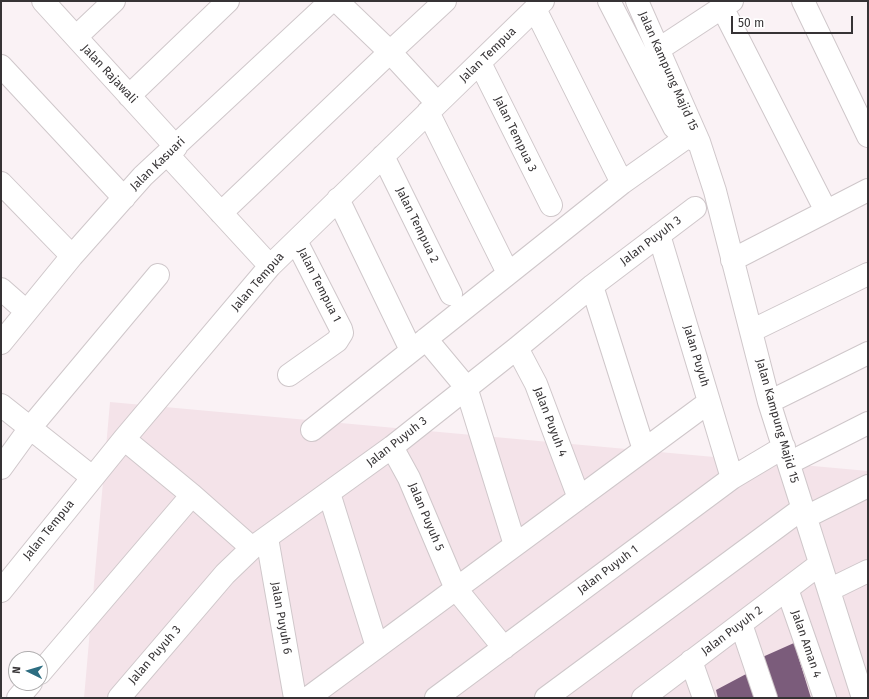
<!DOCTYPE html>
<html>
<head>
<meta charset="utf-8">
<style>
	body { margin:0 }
	#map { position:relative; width:869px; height:699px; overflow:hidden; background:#faf2f5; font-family:"Fira Sans",sans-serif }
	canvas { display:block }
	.frame { position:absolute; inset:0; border:2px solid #363335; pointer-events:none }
	.north { position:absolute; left:8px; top:651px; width:40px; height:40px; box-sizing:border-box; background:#fff; border:1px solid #afadae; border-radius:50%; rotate:275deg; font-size:11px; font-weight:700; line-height:16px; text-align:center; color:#363335 }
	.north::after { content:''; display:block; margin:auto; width:14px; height:18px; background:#2d6d81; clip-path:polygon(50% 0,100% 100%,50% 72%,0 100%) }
	.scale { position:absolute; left:731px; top:16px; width:122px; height:18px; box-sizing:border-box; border:2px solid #363335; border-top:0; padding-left:5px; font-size:12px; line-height:14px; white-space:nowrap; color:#363335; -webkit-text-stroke:3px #fff; paint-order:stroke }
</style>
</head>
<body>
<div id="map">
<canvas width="869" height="699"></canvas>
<div class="frame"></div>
<div class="north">N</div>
<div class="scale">50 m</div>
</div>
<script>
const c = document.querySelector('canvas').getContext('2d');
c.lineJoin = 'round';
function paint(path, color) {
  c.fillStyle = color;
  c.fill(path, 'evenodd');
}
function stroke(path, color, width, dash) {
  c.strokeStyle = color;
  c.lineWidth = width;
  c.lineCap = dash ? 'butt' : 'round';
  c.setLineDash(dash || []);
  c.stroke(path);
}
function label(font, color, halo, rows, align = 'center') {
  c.font = font + ' "Fira Sans",sans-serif';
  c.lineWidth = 4;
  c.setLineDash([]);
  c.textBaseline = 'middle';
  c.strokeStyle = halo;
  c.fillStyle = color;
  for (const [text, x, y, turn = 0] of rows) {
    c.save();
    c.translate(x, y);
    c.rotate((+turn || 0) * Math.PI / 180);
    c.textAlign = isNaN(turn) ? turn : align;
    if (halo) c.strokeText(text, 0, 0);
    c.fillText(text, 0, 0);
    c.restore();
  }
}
paint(new Path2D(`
	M 110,402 L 868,471 L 868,698 L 84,698 Z`), '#f4e3e9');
paint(new Path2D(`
	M 794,643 L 811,698 L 769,698 L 758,659 Z
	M 748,673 L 755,698 L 718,698 L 716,690 Z`), '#7b5c7b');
const minor = new Path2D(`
	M 43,1 L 176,147
	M 337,1 L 390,52 L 437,103
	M 609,1 L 674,127 C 681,135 690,138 699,142
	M 637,1 L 699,142 L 715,191 L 769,402 L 863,698
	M 803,1 L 868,136
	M 722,7 L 826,211
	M 535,9 L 622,183
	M 76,37 L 114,1
	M 659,49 L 732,1
	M 480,63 L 551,205
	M 1,66 L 124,198
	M 129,96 L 228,1
	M 428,112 L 508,273
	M 167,154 L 270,266
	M 383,156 L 451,294
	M 1,183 L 72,256
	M 338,199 L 411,350
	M 221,213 L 390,52 L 445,1
	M 659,235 L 732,478
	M 732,260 L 868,190
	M 592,286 L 644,450
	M 1,289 L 26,311
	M 751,331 L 868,274
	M 426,339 L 466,387 L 515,545
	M 1,343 L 72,256 L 143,176 L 331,1
	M 517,348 L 536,384 L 579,498
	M 289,375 L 337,341 L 342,333 L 341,329 L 296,241
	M 769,402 L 868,353
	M 1,405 L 92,477
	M 312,430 L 622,183 L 687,137
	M 124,439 L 192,495 L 252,548
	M 392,447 L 409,478 L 456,589 L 504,648
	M 789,463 L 868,423
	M 1,468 L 30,428 L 158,275
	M 329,493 L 377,647
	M 806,517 L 868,486
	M 267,538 L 295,698
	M 787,589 L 825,698
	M 829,590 L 868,571
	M 1,591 L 124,439 L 270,266 L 543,1
	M 741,624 L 766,698
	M 691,661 L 704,698
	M 40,673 L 192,495
	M 18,698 L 31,683
	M 119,698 L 225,574 L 252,548 L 392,447 L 517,348 L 592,286 L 695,208
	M 308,698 L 709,402
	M 436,698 L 732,478 L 784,447
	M 546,698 L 803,508
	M 643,698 L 820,564`);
stroke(minor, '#cfc7ca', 24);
stroke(minor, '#fff', 22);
label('12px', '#363335', '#fff', [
	["Jalan Tempua",488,55,-44],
	["Jalan Kampung Majid 15",668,71,66],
	["Jalan Rajawali",109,74,47],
	["Jalan Tempua 3",515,134,64],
	["Jalan Kasuari",158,164,-44],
	["Jalan Tempua 2",417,225,64],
	["Jalan Puyuh 3",651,241,-37],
	["Jalan Tempua",258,282,-49],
	["Jalan Tempua 1",319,285,63],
	["Jalan Puyuh",696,356,73],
	["Jalan Kampung Majid 15",777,421,74],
	["Jalan Puyuh 4",550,422,69],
	["Jalan Puyuh 3",397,442,-38],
	["Jalan Puyuh 5",426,517,67],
	["Jalan Tempua",49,530,-51],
	["Jalan Puyuh 1",608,570,-37],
	["Jalan Puyuh 6",281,618,80],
	["Jalan Puyuh 2",732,631,-37],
	["Jalan Aman 4",806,644,71],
	["Jalan Puyuh 3",155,655,-49]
]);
</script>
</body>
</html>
